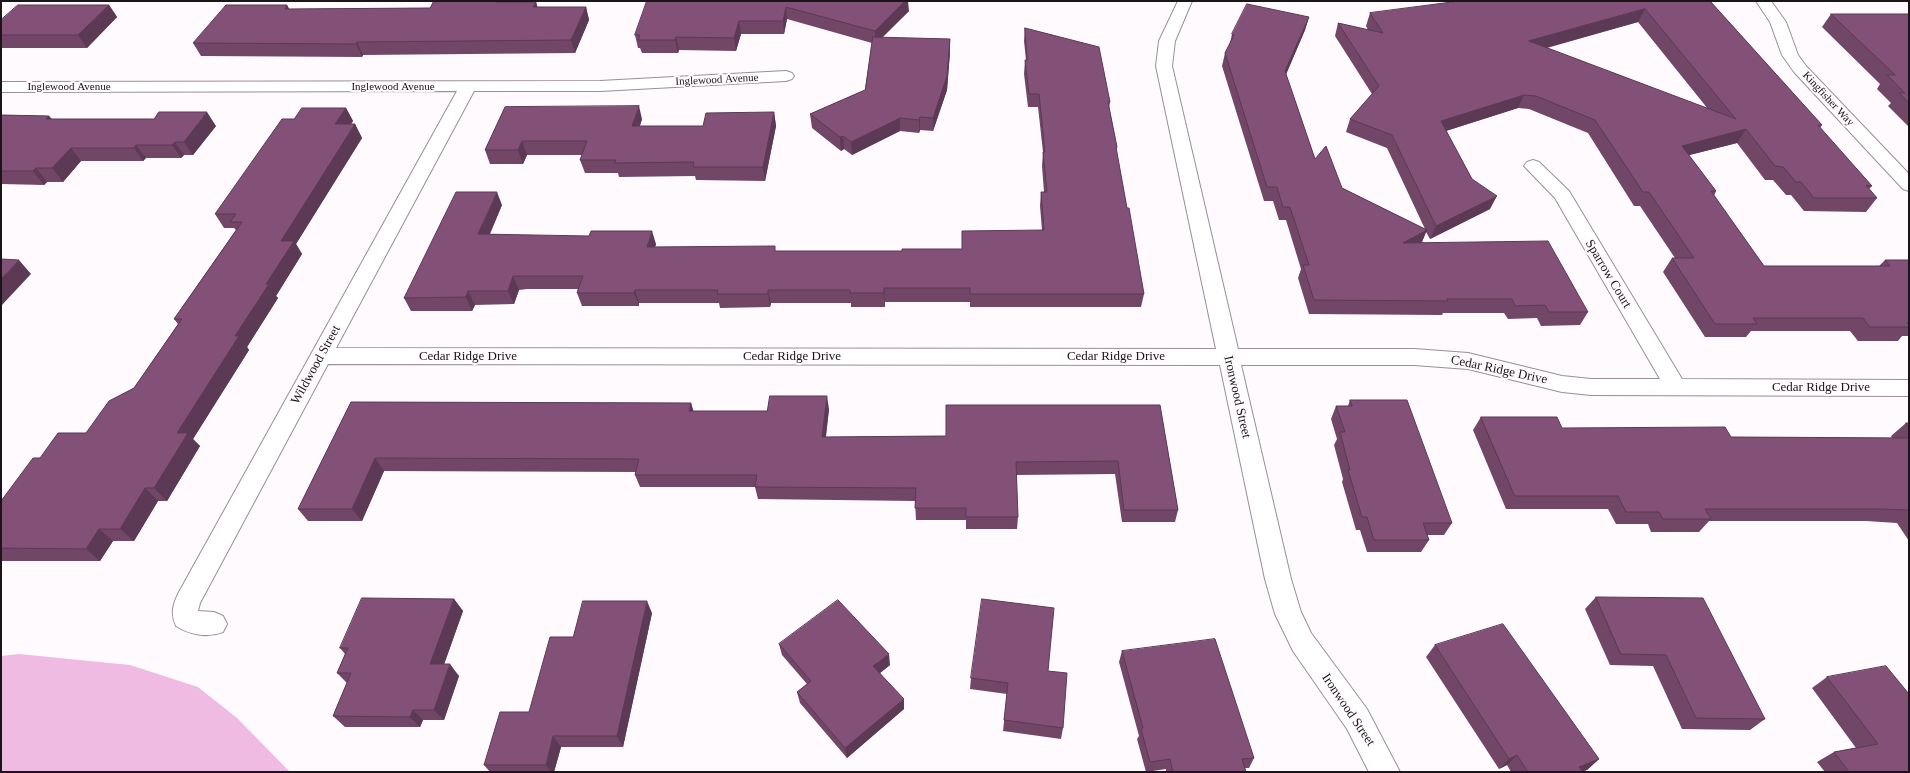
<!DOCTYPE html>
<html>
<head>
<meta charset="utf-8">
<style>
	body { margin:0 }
	#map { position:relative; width:1910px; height:773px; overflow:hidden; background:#fffafe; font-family:"Times New Roman",serif }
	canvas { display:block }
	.frame { position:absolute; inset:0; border:2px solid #1a1518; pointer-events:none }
</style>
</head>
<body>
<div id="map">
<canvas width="1910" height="773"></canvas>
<div class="frame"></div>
</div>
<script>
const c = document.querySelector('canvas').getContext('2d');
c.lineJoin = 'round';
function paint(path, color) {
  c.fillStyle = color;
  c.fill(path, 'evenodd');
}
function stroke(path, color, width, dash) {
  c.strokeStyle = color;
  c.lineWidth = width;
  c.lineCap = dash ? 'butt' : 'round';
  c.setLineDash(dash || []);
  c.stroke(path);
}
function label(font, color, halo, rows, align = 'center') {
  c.font = font + ' "Times New Roman",serif';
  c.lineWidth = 4;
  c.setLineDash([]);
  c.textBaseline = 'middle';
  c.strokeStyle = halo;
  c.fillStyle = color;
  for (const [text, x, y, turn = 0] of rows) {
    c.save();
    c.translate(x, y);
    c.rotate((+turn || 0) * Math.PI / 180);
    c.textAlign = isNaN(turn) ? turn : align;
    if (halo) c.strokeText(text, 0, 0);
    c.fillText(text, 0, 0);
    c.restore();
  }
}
paint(new Path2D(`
	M 19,654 L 130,665 L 198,687 L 237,718 L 290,772 L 1,772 L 1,656 Z`), '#efbbe2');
const street = new Path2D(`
	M 1178,1 L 1192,1 L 1175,41 L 1172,66 L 1238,349 L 1414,349 L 1468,353 L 1562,376 L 1591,379 L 1660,379 L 1555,198 L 1524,166 L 1527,162 L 1533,160 L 1539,162 L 1569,191 L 1682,379 L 1909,380 L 1909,396 L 1591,395 L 1562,392 L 1468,369 L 1414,365 L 1241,365 L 1291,579 L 1301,612 L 1311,633 L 1367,709 L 1400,772 L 1369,772 L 1347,729 L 1293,651 L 1275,614 L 1265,579 L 1220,365 L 328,364 L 200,603 L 198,611 L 214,612 L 223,616 L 227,624 L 223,632 C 207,638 190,635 176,626 C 170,613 173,604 179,592 L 457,91 L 1,92 L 1,82 L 600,81 L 786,71 L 792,73 L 794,76 L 792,79 L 786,81 L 600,91 L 474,91 L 336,348 L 1216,349 L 1156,66 L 1159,41 Z
	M 1756,1 L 1771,1 L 1786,22 L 1798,55 L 1806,66 L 1909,174 L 1909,191 L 1903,189 L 1794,72 L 1782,55 L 1770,22 Z`);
stroke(street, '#9a8e97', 2);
paint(street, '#fff');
paint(new Path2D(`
	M 434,1 L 501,1 L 501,2 L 536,2 L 537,7 L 586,7 L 589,20 L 575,53 L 363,55 L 362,57 L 201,56 L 193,43 L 287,5 L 289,9 L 430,8 Z
	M 647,1 L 909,11 L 882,38 L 950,39 L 950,52 L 947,90 L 933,131 L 920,130 L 919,133 L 900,131 L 852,155 L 844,149 L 841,151 L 812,128 L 810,114 L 865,90 L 872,43 L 787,19 L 784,34 L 741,34 L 736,51 L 679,50 L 678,53 L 642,53 L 640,48 L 638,48 L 635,35 Z
	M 1710,1 L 1822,125 L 1820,128 L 1872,186 L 1869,189 L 1877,198 L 1866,212 L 1804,211 L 1791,195 L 1786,195 L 1773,180 L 1765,180 L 1737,143 L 1689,155 L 1716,191 L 1714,196 L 1764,266 L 1879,266 L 1885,260 L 1909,260 L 1909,336 L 1902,336 L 1898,341 L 1858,341 L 1850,331 L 1751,331 L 1746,337 L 1705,337 L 1663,272 L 1672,258 L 1675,258 L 1640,206 L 1634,206 L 1588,133 L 1529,109 L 1518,108 L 1446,131 L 1472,179 L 1490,209 L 1430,239 L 1426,232 L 1422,242 L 1588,312 L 1580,325 L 1541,326 L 1537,318 L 1508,319 L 1504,313 L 1443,313 L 1442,315 L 1309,314 L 1298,278 L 1301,269 L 1286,220 L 1279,220 L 1273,201 L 1264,201 L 1222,66 L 1225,53 L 1230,43 L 1232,34 L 1309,17 L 1305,30 L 1286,74 L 1315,159 L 1342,188 L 1425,229 L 1387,148 L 1346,132 L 1350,119 L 1372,94 L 1335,36 L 1338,23 L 1368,30 L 1366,26 L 1370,13 ZM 1638,22 L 1708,109 L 1547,48 Z
	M 109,5 L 117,17 L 87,48 L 1,48 L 1,20 Z
	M 1831,14 L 1909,14 L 1909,127 L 1888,106 L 1891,103 L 1877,89 L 1880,84 L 1822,27 Z
	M 1025,28 L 1110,102 L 1109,108 L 1117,147 L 1116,152 L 1127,208 L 1144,294 L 1141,307 L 970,307 L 970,302 L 885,302 L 885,307 L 851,307 L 851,303 L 771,303 L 770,307 L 720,308 L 719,303 L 639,303 L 639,306 L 582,306 L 577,293 L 578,289 L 527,289 L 519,290 L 514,304 L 475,305 L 472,311 L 411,311 L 404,298 L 502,205 L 490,234 L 656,244 L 655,247 L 776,251 L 902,251 L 962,249 L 1042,230 L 1040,206 L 1041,192 L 1044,192 L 1042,166 L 1043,152 L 1038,107 L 1028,107 L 1024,74 L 1025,60 L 1026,60 L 1024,41 Z
	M 505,107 L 642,119 L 640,126 L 703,126 L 774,112 L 776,126 L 765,181 L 696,180 L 695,176 L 619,177 L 618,173 L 585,173 L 580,160 L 582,155 L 527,155 L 523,164 L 490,164 L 485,150 Z
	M 346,108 L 353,121 L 351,124 L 355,124 L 362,138 L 296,244 L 302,254 L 276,296 L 278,298 L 247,347 L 249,350 L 193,439 L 200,446 L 167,501 L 158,501 L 134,541 L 113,541 L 100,561 L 1,561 L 1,501 L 40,458 L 86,433 L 134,388 L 178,324 L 174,319 L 236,230 L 234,228 L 224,228 L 215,214 L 294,119 Z
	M 1,115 L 49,116 L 52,119 L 216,126 L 193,155 L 184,155 L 181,158 L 146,158 L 143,161 L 81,161 L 63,182 L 47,182 L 44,185 L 1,184 Z
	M 1350,400 L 1452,523 L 1444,535 L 1427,535 L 1429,540 L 1421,552 L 1367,552 L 1360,530 L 1356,530 L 1342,482 L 1343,479 L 1334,445 L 1337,439 L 1331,419 L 1336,406 L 1348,406 Z
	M 351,402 L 691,403 L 693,411 L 767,411 L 829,409 L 826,437 L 946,436 L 1160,405 L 1178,510 L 1175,522 L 1122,522 L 1115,474 L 1016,475 L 1018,517 L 1017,529 L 966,529 L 966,520 L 916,520 L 915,501 L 758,499 L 755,487 L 640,487 L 635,475 L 636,472 L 384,471 L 362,521 L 308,521 L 298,509 Z
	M 1481,417 L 1562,428 L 1731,437 L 1892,438 L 1891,436 L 1906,423 L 1909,423 L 1909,541 L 1897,523 L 1866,521 L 1709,521 L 1699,532 L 1651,532 L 1648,524 L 1616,524 L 1608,509 L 1506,509 L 1473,430 Z
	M 1596,597 L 1765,719 L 1750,730 L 1682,729 L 1653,666 L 1610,665 L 1585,609 Z
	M 454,599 L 463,611 L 444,664 L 459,676 L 444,720 L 423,720 L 420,727 L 345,727 L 333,716 L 347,683 L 337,673 L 345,654 L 340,648 Z
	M 652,613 L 623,747 L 561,747 L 554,772 L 490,772 L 484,765 L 529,712 L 573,637 Z
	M 779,644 L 890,665 L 880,673 L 904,709 L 847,758 L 800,703 L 797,692 L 807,684 L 782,655 Z
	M 1435,645 L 1599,759 L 1587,770 L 1582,771 L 1583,772 L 1511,772 L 1507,765 L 1499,769 L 1426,657 Z
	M 1122,651 L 1254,758 L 1249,768 L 1245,768 L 1246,772 L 1166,772 L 1166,769 L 1146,772 L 1137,739 L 1139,736 L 1119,662 Z
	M 1048,671 L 1063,728 L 1061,739 L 1003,731 L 1007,694 L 970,689 L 971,678 Z
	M 1827,677 L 1909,772 L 1825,772 L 1817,762 L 1834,752 L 1856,748 L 1812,688 Z`), '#714667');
paint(new Path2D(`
	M 905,1 L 908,1 L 909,11 L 875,44 L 875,31 Z
	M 536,2 L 540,15 L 533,7 Z
	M 109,5 L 117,17 L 87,48 L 78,35 Z
	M 287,5 L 294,18 L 285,9 Z
	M 586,7 L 589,20 L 575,53 L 571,40 Z
	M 786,7 L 787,19 L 784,34 L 783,21 Z
	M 1645,9 L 1638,22 L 1523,54 L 1529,41 Z
	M 1309,17 L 1305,30 L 1282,84 L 1285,71 Z
	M 739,21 L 741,34 L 736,51 L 734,38 Z
	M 676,37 L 679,50 L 678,53 L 675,40 Z
	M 950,39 L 950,52 L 947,90 L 933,131 L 933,118 Z
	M 357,42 L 363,55 L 362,57 L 356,44 Z
	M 1524,95 L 1518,108 L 1436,134 L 1441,121 Z
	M 639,106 L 642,119 L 635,139 L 632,126 Z
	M 346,108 L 353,121 L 342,138 L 335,124 Z
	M 207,112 L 216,126 L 193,155 L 184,142 Z
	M 774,112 L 776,126 L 765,181 L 763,167 Z
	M 49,116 L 59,129 L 46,119 Z
	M 920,117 L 920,130 L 919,133 L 919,120 Z
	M 900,118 L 900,131 L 852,155 L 851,142 Z
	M 355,124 L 362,138 L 296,244 L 302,254 L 276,296 L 278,298 L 247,347 L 249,350 L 193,439 L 200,446 L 167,501 L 154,488 L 177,433 L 266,284 L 281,241 Z
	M 1746,129 L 1737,143 L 1674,159 L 1682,146 Z
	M 843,136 L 844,149 L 841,151 L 840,137 Z
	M 522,141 L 527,155 L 523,164 L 518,150 Z
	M 175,142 L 184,155 L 181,158 L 172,145 Z
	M 136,145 L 146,158 L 143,161 L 134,148 Z
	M 71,148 L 81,161 L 63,182 L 52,168 Z
	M 36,168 L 47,182 L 44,185 L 33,171 Z
	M 497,192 L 502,205 L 484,247 L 478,234 Z
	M 1497,196 L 1490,209 L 1430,239 L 1436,226 Z
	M 1427,230 L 1421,244 L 1403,243 Z
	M 652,231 L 656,244 L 651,261 L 647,247 Z
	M 19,260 L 31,274 L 1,306 L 1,279 Z
	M 513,276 L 519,290 L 514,304 L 508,291 Z
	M 884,288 L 885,302 L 885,307 L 884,293 Z
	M 635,290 L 639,303 L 639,306 L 634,293 Z
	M 768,290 L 771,303 L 770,307 L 768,294 Z
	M 468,291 L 475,305 L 472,311 L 466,297 Z
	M 827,396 L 829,409 L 824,450 L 822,437 Z
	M 691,403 L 695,416 L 689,411 Z
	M 375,458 L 384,471 L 362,521 L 352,509 Z
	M 145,488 L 158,501 L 134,541 L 120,529 Z
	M 99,529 L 113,541 L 100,561 L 86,549 Z
	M 454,599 L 463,611 L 440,676 L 430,664 Z
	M 647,601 L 652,613 L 623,747 L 617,736 Z
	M 889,654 L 890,665 L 875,677 L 873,666 Z
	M 450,664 L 459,676 L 444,720 L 434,710 Z
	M 904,699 L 904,709 L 847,758 L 845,748 Z
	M 413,710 L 423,720 L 420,727 L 410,717 Z
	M 553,736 L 561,747 L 554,772 L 551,772 L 546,765 Z
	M 1517,755 L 1507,765 L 1499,769 L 1509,759 Z
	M 1599,759 L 1587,770 L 1581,772 L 1579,767 Z`), '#5c3954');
const building = new Path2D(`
	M 434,1 L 496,1 L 496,2 L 536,2 L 533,7 L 586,7 L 571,40 L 357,42 L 356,44 L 193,43 L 226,5 L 287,5 L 285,9 L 430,8 Z
	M 647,1 L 905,1 L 875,31 L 786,7 L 783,21 L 739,21 L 734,38 L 676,37 L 675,40 L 638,40 L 640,35 L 635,35 Z
	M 1460,1 L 1710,1 L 1822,125 L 1818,125 L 1872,186 L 1866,185 L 1877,198 L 1814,198 L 1801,182 L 1796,182 L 1783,167 L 1775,166 L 1746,129 L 1682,146 L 1716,191 L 1711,191 L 1764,266 L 1890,266 L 1885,260 L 1909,260 L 1909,323 L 1907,323 L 1909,325 L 1909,327 L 1870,327 L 1863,318 L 1753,318 L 1757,324 L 1715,324 L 1672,258 L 1694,258 L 1649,192 L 1643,192 L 1595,120 L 1536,96 L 1524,95 L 1441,121 L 1472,179 L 1497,196 L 1436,226 L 1392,135 L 1350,119 L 1379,86 L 1338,23 L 1383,33 L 1370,13 ZM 1645,9 L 1736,119 L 1529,41 Z
	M 1247,4 L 1309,17 L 1285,71 L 1315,159 L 1326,146 L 1342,188 L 1427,230 L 1403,243 L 1548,241 L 1588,312 L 1549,312 L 1545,305 L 1515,306 L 1512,299 L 1447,299 L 1448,301 L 1314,300 L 1303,265 L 1309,265 L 1290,207 L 1283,207 L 1277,187 L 1267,187 L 1225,53 L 1234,35 L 1232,34 Z
	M 18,5 L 109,5 L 78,35 L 1,35 L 1,20 Z
	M 1831,14 L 1909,14 L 1909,103 L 1899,93 L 1905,93 L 1887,75 L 1895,75 Z
	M 1025,28 L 1099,47 L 1110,102 L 1108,102 L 1117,147 L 1116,147 L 1127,208 L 1129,208 L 1144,294 L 970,294 L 970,288 L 884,288 L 884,293 L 850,293 L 850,290 L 768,290 L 768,294 L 717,294 L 718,290 L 635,290 L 634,293 L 577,293 L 583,276 L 513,276 L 508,291 L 468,291 L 466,297 L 404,298 L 456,192 L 497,192 L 478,234 L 589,236 L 591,231 L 652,231 L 647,247 L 775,246 L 775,251 L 902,251 L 902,249 L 962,249 L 962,231 L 1044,230 L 1041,192 L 1047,192 L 1043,152 L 1045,152 L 1039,94 L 1029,94 L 1025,60 L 1027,60 Z
	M 873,37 L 950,39 L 947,76 L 933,118 L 920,117 L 919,120 L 900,118 L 851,142 L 843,136 L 840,137 L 810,114 L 865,90 Z
	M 639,106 L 632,126 L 703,126 L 706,113 L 774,112 L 763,167 L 693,167 L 694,162 L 615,163 L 616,160 L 580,160 L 587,141 L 522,141 L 518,150 L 485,150 L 505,107 Z
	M 302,108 L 346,108 L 335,124 L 355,124 L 281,241 L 294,241 L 266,284 L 269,284 L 235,336 L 239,336 L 177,433 L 188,433 L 154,488 L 145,488 L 120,529 L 99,529 L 86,549 L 1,548 L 1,513 L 2,511 L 1,511 L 1,501 L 33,458 L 40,458 L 58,433 L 86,433 L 109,401 L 134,388 L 182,319 L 174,319 L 242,222 L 230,222 L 236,214 L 215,214 L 282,119 L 294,119 Z
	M 159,112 L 207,112 L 184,142 L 175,142 L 172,145 L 136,145 L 134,148 L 71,148 L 52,168 L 36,168 L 33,171 L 1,171 L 1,115 L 49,116 L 46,119 L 154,119 Z
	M 1,259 L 19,260 L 1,279 Z
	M 770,396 L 827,396 L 822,437 L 946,436 L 946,405 L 1160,405 L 1178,510 L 1124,510 L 1118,461 L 1016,462 L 1018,517 L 966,517 L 966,508 L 915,508 L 916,488 L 755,487 L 757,475 L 635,475 L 639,459 L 375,458 L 352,509 L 298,509 L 351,402 L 691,403 L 689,411 L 767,411 Z
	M 1350,400 L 1407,400 L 1452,523 L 1423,523 L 1429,540 L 1374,540 L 1367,517 L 1362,517 L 1348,470 L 1350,470 L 1340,432 L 1345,432 L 1336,406 L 1352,406 Z
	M 1481,417 L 1557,417 L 1562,428 L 1725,427 L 1731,437 L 1909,438 L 1909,510 L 1880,509 L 1705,509 L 1711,519 L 1663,519 L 1659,512 L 1626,512 L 1618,496 L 1515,496 Z
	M 1906,423 L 1909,423 L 1909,428 Z
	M 1596,597 L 1703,598 L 1765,719 L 1696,718 L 1666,655 L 1621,654 Z
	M 362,598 L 454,599 L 430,664 L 450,664 L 434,710 L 413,710 L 410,717 L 333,716 L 351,673 L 337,673 L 348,648 L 340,648 Z
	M 982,599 L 1054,608 L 1048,671 L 1067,673 L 1063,728 L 1004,720 L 1008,683 L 971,678 Z
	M 838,600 L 889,654 L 873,666 L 904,699 L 845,748 L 797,692 L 811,681 L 779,644 Z
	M 583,601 L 647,601 L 617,736 L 553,736 L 546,765 L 484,765 L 500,712 L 529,712 L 550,637 L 573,637 Z
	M 1503,624 L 1599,759 L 1579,767 L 1583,772 L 1528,772 L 1517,755 L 1509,759 L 1435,645 Z
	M 1215,639 L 1254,758 L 1242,759 L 1246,772 L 1173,772 L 1170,759 L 1150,762 L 1141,729 L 1143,728 L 1122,651 Z
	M 1886,666 L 1909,694 L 1909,772 L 1849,772 L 1834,752 L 1878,744 L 1827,677 Z`);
paint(building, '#835178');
stroke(building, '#5c3954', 1);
label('11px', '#1a1518', '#fffafe', [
	["Inglewood Avenue",717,80,-3],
	["Inglewood Avenue",69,87],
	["Inglewood Avenue",393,87],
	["Kingfisher Way",1828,99,47]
]);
label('13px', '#1a1518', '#fffafe', [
	["Sparrow Court",1608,274,59],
	["Cedar Ridge Drive",468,357],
	["Cedar Ridge Drive",792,357],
	["Cedar Ridge Drive",1116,357],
	["Wildwood Street",316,365,-61],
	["Cedar Ridge Drive",1499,370,12],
	["Cedar Ridge Drive",1821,388],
	["Ironwood Street",1237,397,77],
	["Ironwood Street",1348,710,56]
]);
</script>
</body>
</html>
